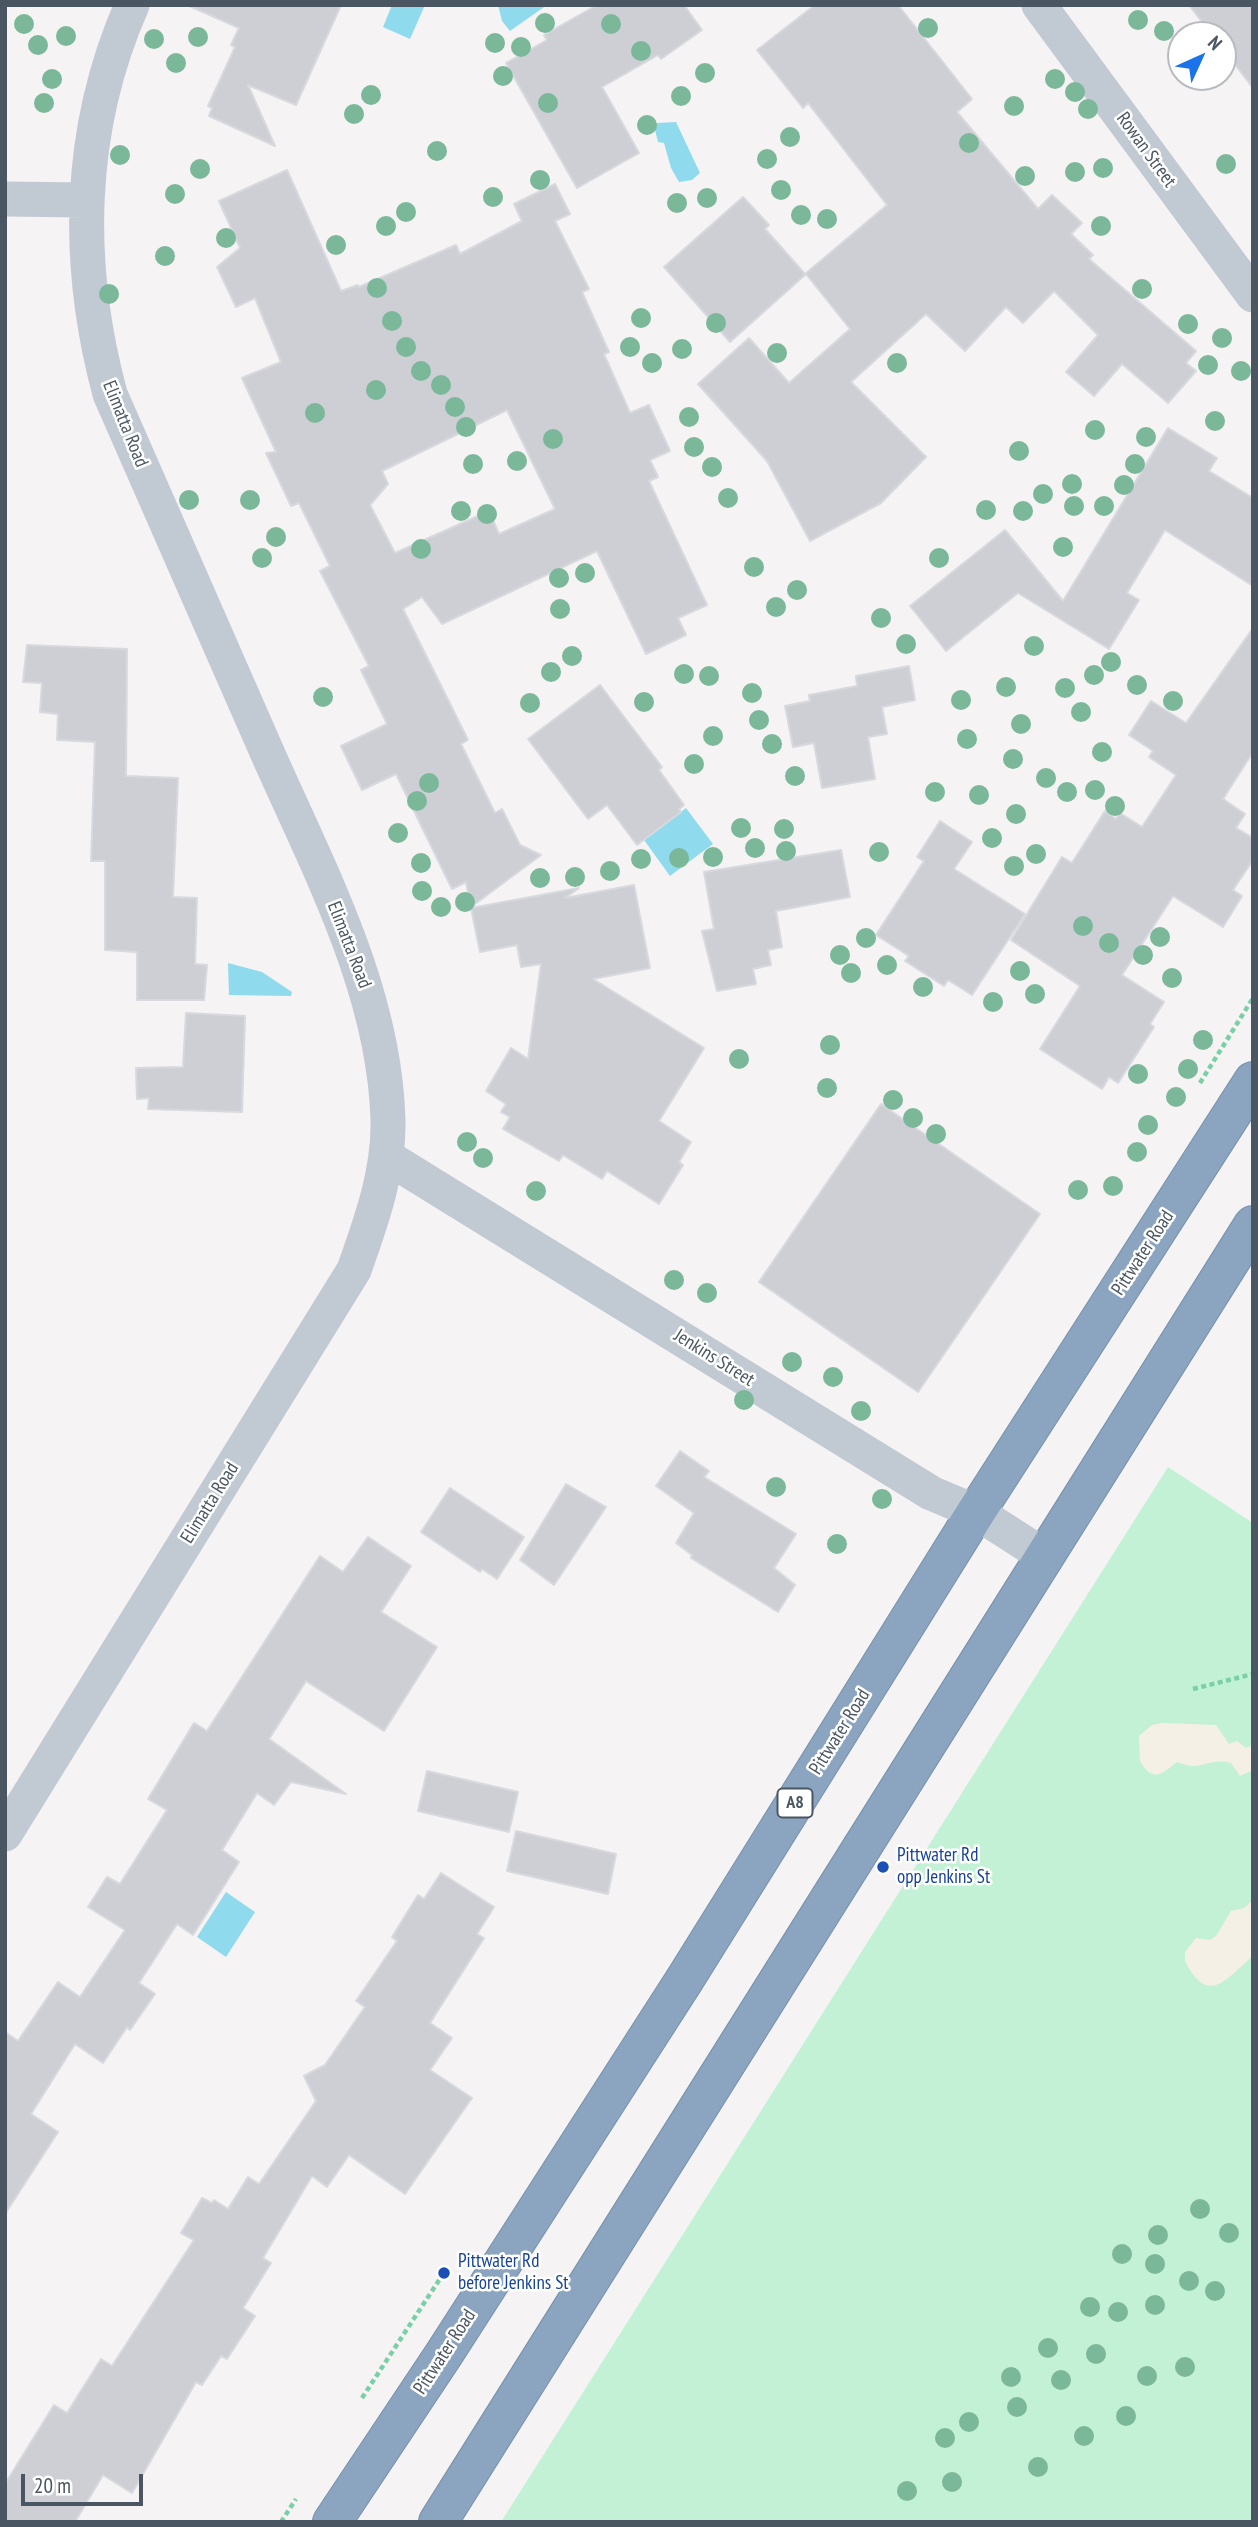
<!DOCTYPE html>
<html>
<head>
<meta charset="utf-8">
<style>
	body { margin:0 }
	#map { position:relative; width:1258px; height:2527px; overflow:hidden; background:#f5f3f3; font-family:"PT Sans Narrow",sans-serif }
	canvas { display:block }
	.frame { position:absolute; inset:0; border:7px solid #4a5661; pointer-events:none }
	.north { position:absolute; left:1167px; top:21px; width:70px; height:70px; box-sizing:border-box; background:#fff; border:2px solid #b7bbc0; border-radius:50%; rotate:45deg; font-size:19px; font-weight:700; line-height:28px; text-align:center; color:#4a5661 }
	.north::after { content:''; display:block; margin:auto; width:24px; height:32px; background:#1a73e8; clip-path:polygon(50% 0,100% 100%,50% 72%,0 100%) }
	.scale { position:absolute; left:21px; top:2474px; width:122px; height:32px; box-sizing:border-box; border:4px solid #4a5661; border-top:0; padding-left:9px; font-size:21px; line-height:24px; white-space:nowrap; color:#4a5661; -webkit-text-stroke:5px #fff; paint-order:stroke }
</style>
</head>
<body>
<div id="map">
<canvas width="1258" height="2527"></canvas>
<div class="frame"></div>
<div class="north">N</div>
<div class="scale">20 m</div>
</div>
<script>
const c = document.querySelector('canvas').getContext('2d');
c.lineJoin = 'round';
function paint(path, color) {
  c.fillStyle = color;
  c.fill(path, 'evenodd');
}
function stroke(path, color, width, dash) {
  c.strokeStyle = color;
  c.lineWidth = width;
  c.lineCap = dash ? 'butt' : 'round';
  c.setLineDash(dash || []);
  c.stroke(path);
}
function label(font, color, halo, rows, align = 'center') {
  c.font = font + ' "PT Sans Narrow",sans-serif';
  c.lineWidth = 5;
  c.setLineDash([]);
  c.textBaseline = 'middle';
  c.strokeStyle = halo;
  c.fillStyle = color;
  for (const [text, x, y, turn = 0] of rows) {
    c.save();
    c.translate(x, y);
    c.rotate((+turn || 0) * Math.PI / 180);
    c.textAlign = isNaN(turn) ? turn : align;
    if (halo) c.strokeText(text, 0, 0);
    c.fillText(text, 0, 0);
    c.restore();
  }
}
paint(new Path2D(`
	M 1168,1467 L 1253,1523 L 1253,2522 L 501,2522 Z`), '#c3f1d5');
paint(new Path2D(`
	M 1163,1723 L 1216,1725 L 1229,1744 L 1237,1741 L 1246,1748 L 1253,1745 L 1253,1770 L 1240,1776 L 1231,1763 C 1207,1757 1201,1773 1177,1762 C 1163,1773 1153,1784 1140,1761 L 1139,1736 L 1152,1725 Z
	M 1253,1900 L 1253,1956 C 1230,1974 1209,2010 1185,1961 L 1185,1952 L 1196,1938 L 1210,1940 L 1216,1936 L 1231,1911 L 1244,1908 Z`), '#f5f0e5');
paint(new Path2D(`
	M 392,5 L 425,5 L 410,39 L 383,27 Z
	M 498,5 L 547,5 L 510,31 L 502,21 Z
	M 676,122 L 700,173 L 692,180 L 679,182 L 671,168 L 664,143 L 658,142 L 655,130 L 657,123 Z
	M 686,808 L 713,844 L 670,876 L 644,840 Z
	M 228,963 L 262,972 L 292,992 L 291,996 L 229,995 Z
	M 226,1892 L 255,1912 L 226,1957 L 197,1937 Z`), '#90daee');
const building = new Path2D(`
	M 187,5 L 341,5 L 296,105 L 248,85 L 275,146 L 209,116 L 212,108 L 208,106 L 235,47 L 231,45 L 239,28 Z
	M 597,5 L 684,5 L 702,30 L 661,59 L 658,55 L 602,87 L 639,153 L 577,188 L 506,63 L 547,40 L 544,35 Z
	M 815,5 L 898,5 L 972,99 L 957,112 L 1038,209 L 1052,195 L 1082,223 L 1071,234 L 1093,255 L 1089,259 L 1196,351 L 1186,363 L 1196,371 L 1168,403 L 1122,364 L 1094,396 L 1066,372 L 1098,335 L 1054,291 L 1023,323 L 1006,307 L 965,351 L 926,314 L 851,382 L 926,457 L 881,503 L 810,541 L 767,461 L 698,384 L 749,338 L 789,383 L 850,329 L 806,274 L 730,342 L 664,267 L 743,197 L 769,225 L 765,229 L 805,274 L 887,205 L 808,103 L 803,108 L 757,50 Z
	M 1189,5 L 1253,5 L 1253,88 L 1223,49 L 1223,35 L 1212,35 Z
	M 287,170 L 341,291 L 358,285 L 359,287 L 456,245 L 460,254 L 522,221 L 514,204 L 555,184 L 570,214 L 555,221 L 589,289 L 582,292 L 609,352 L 604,354 L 630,413 L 649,405 L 670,451 L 650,460 L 658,477 L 649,481 L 707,605 L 678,618 L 686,635 L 646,654 L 597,551 L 442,624 L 422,597 L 403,609 L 468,740 L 461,744 L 495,813 L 502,809 L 520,845 L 541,855 L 471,907 L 466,882 L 452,889 L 396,774 L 362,790 L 341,746 L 387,724 L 361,670 L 369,666 L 320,571 L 330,566 L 299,503 L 291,506 L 266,453 L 276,452 L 242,378 L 281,362 L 255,298 L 236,307 L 217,267 L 240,248 L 219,201 ZM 507,410 L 555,509 L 499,534 L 489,511 L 395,553 L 370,505 L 388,484 L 382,471 Z
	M 1168,428 L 1217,458 L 1209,471 L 1253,498 L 1253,586 L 1165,530 L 1127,593 L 1139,600 L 1109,649 L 1018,593 L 946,651 L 910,606 L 1005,530 L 1063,601 Z
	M 1253,628 L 1253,752 L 1223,799 L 1245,814 L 1236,828 L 1253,838 L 1253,860 L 1233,890 L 1242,896 L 1223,927 L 1173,896 L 1122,975 L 1164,1002 L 1150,1024 L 1154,1027 L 1118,1083 L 1109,1077 L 1102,1089 L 1040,1049 L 1080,986 L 1011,940 L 1062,857 L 1072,863 L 1105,811 L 1116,819 L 1120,813 L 1142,827 L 1176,775 L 1149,757 L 1153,751 L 1129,735 L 1151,701 L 1186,723 Z
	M 27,645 L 127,649 L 126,776 L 178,778 L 173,897 L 197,898 L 195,964 L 207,965 L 204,1000 L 137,1000 L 137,952 L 105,950 L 105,861 L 91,861 L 95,742 L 57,740 L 58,714 L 40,712 L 42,683 L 23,682 Z
	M 909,666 L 915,700 L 882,707 L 887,734 L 868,737 L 875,779 L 822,788 L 814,743 L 793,747 L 785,706 L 810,701 L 809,695 L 857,686 L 856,676 Z
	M 600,685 L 662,767 L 659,770 L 684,805 L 679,809 L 681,812 L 637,845 L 607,805 L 588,819 L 528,739 Z
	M 940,821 L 972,842 L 954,869 L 1025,914 L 972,995 L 948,980 L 944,986 L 905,961 L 909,956 L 876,935 L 924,861 L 917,857 Z
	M 841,850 L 850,897 L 776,911 L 782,947 L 768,950 L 771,965 L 753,969 L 756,984 L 717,991 L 702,931 L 714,929 L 704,872 Z
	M 634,885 L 650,968 L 593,979 L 704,1048 L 659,1121 L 691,1142 L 679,1162 L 683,1165 L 659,1204 L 607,1171 L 602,1179 L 563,1155 L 559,1161 L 503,1129 L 510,1117 L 501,1112 L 506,1104 L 486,1091 L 511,1048 L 528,1059 L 541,964 L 521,967 L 517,945 L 480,952 L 471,908 L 579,888 L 565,898 Z
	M 186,1013 L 245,1016 L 242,1112 L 148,1109 L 149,1098 L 137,1099 L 136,1068 L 183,1067 Z
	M 881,1104 L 1040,1214 L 918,1392 L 759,1282 Z
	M 680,1451 L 709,1471 L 704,1477 L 796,1534 L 774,1568 L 795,1585 L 778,1612 L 691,1558 L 692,1555 L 676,1543 L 694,1513 L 656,1486 Z
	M 566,1484 L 606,1507 L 554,1585 L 520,1560 Z
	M 450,1488 L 524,1537 L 497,1579 L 482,1569 L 480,1572 L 421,1532 Z
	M 368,1537 L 411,1566 L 381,1612 L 437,1647 L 384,1731 L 306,1681 L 269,1739 L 346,1794 L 291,1782 L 274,1805 L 257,1793 L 222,1850 L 239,1862 L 193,1935 L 177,1924 L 139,1983 L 155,1994 L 130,2030 L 127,2027 L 103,2063 L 75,2044 L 31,2114 L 58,2132 L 5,2214 L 5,2032 L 18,2041 L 58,1982 L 80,1997 L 125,1930 L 88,1907 L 107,1877 L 120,1884 L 167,1810 L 148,1799 L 194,1723 L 207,1731 L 320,1556 L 343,1572 Z
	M 427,1771 L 518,1792 L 509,1832 L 418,1811 Z
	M 516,1831 L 616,1854 L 608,1894 L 507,1871 Z
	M 441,1873 L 494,1907 L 477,1934 L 484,1938 L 430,2023 L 452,2038 L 430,2070 L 472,2098 L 405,2194 L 349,2155 L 327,2187 L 312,2176 L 263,2258 L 271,2263 L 243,2308 L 255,2316 L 227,2359 L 221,2356 L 202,2385 L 196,2382 L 132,2493 L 103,2475 L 75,2522 L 5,2522 L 5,2484 L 54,2405 L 67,2413 L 101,2359 L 112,2366 L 194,2240 L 181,2233 L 202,2198 L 212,2203 L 214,2200 L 228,2209 L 248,2177 L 259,2184 L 316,2101 L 304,2076 L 325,2065 L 365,2007 L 356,2001 L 397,1941 L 392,1937 L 418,1895 L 424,1899 Z`);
paint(building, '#cdcfd5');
stroke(building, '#d7d9de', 2);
const highway = new Path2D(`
	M 332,2522 L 444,2354 L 685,1979 L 976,1512 L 1253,1081
	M 438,2522 L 1253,1225`);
stroke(highway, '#7690ad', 40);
stroke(new Path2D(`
	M 1200,1083 L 1253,998
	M 1193,1689 L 1253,1674
	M 362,2398 L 447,2268
	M 281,2522 L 296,2499`), '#7ad0a6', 4.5, [5, 3.5]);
stroke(new Path2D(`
	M 1039,5 L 1253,295
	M 5,199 L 85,200
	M 387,1157 L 931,1493 L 976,1512 L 1043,1555
	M 5,1834 L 354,1270 C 371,1222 389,1173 388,1121 C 385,991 319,870 267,752 C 215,633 163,514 110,394 C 75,264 77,130 132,5`), '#c1cad2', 35);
stroke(highway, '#8ba5c1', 38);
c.fillStyle = '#7bb799';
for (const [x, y] of [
	[1138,20],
	[545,23],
	[24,24],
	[611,24],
	[928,28],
	[1164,31],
	[66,36],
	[198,37],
	[154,39],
	[495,43],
	[38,45],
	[521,47],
	[641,51],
	[176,63],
	[705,73],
	[503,76],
	[52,79],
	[1055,79],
	[1075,92],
	[371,95],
	[681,96],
	[44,103],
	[548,103],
	[1014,106],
	[1088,109],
	[354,114],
	[647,125],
	[790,137],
	[969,143],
	[437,151],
	[120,155],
	[767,159],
	[1226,164],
	[1103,168],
	[200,169],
	[1075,172],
	[1025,176],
	[540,180],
	[781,190],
	[175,194],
	[493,197],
	[707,198],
	[677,203],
	[406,212],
	[801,215],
	[827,219],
	[386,226],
	[1101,226],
	[226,238],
	[336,245],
	[165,256],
	[377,288],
	[1142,289],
	[109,294],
	[641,318],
	[392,321],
	[716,323],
	[1188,324],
	[1222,338],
	[406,347],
	[630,347],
	[682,349],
	[777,353],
	[652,363],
	[897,363],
	[1208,365],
	[421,371],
	[1241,371],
	[441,385],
	[376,390],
	[455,407],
	[315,413],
	[689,417],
	[1215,421],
	[466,427],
	[1095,430],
	[1146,437],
	[553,439],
	[694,447],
	[1019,451],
	[517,461],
	[473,464],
	[1135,464],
	[712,467],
	[1072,484],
	[1124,485],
	[1043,494],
	[728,498],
	[189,500],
	[250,500],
	[1074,506],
	[1104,506],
	[986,510],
	[461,511],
	[1023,511],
	[487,514],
	[276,537],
	[1063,547],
	[421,549],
	[262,558],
	[939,558],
	[754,567],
	[585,573],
	[559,578],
	[797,590],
	[776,607],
	[560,609],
	[881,618],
	[906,644],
	[1034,646],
	[572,656],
	[1111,662],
	[551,672],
	[684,674],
	[1094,675],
	[709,676],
	[1137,685],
	[1006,687],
	[1065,688],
	[752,693],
	[323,697],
	[961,700],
	[1173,701],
	[644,702],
	[530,703],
	[1081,712],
	[759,720],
	[1021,724],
	[713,736],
	[967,739],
	[772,744],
	[1102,752],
	[1013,759],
	[694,764],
	[795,776],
	[1046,778],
	[429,783],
	[1095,790],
	[935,792],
	[1067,792],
	[979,795],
	[417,801],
	[1115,806],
	[1016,814],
	[741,828],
	[784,829],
	[398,833],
	[992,838],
	[755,848],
	[786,851],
	[879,852],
	[1036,854],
	[713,857],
	[679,858],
	[641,859],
	[421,863],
	[1014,866],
	[610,871],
	[575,877],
	[540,878],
	[422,891],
	[465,902],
	[441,907],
	[1083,926],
	[1160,937],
	[866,938],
	[1109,943],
	[840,955],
	[1143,955],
	[887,965],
	[1020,971],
	[851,973],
	[1172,978],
	[923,987],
	[1035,994],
	[993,1002],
	[1203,1040],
	[830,1045],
	[739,1059],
	[1188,1069],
	[1138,1074],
	[827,1088],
	[1176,1097],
	[893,1100],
	[913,1118],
	[1148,1125],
	[936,1134],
	[467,1142],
	[1137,1152],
	[483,1158],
	[1113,1186],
	[1078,1190],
	[536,1191],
	[674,1280],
	[707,1293],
	[792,1362],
	[833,1377],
	[744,1400],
	[861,1411],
	[776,1487],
	[882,1499],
	[837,1544],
	[1200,2209],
	[1229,2233],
	[1158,2235],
	[1122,2254],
	[1155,2264],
	[1189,2281],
	[1215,2291],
	[1155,2305],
	[1090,2307],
	[1118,2312],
	[1048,2348],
	[1096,2354],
	[1185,2367],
	[1147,2376],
	[1011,2377],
	[1061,2380],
	[1017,2407],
	[1126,2416],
	[969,2422],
	[1084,2436],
	[945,2438],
	[1038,2467],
	[952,2482],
	[907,2491]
]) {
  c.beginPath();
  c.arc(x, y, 10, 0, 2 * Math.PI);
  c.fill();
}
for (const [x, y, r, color] of [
	[883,1867,7,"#1a4fb4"],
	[444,2273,7,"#1a4fb4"]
]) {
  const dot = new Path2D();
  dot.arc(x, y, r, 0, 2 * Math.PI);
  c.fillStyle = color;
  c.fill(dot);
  stroke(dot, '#fff', 2.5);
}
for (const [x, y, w] of [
	[795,1803,35]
]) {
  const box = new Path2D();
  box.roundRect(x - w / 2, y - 14.5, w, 29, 5);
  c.fillStyle = '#fff';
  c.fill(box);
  stroke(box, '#4a5661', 2);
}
label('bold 18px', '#4a5661', null, [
	["A8",795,1803]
]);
label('19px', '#4a5661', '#fff', [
	["Rowan Street",1146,150,54],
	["Elimatta Road",125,424,68],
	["Elimatta Road",349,945,69],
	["Pittwater Road",1143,1253,-57],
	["Jenkins Street",714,1358,32],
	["Elimatta Road",210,1503,-58],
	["Pittwater Road",840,1732,-58],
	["Pittwater Road",445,2352,-57]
]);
label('19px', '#164399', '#fff', [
	["Pittwater Rd",897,1856],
	["opp Jenkins St",897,1878],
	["Pittwater Rd",458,2262],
	["before Jenkins St",458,2284]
], 'left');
</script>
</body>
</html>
